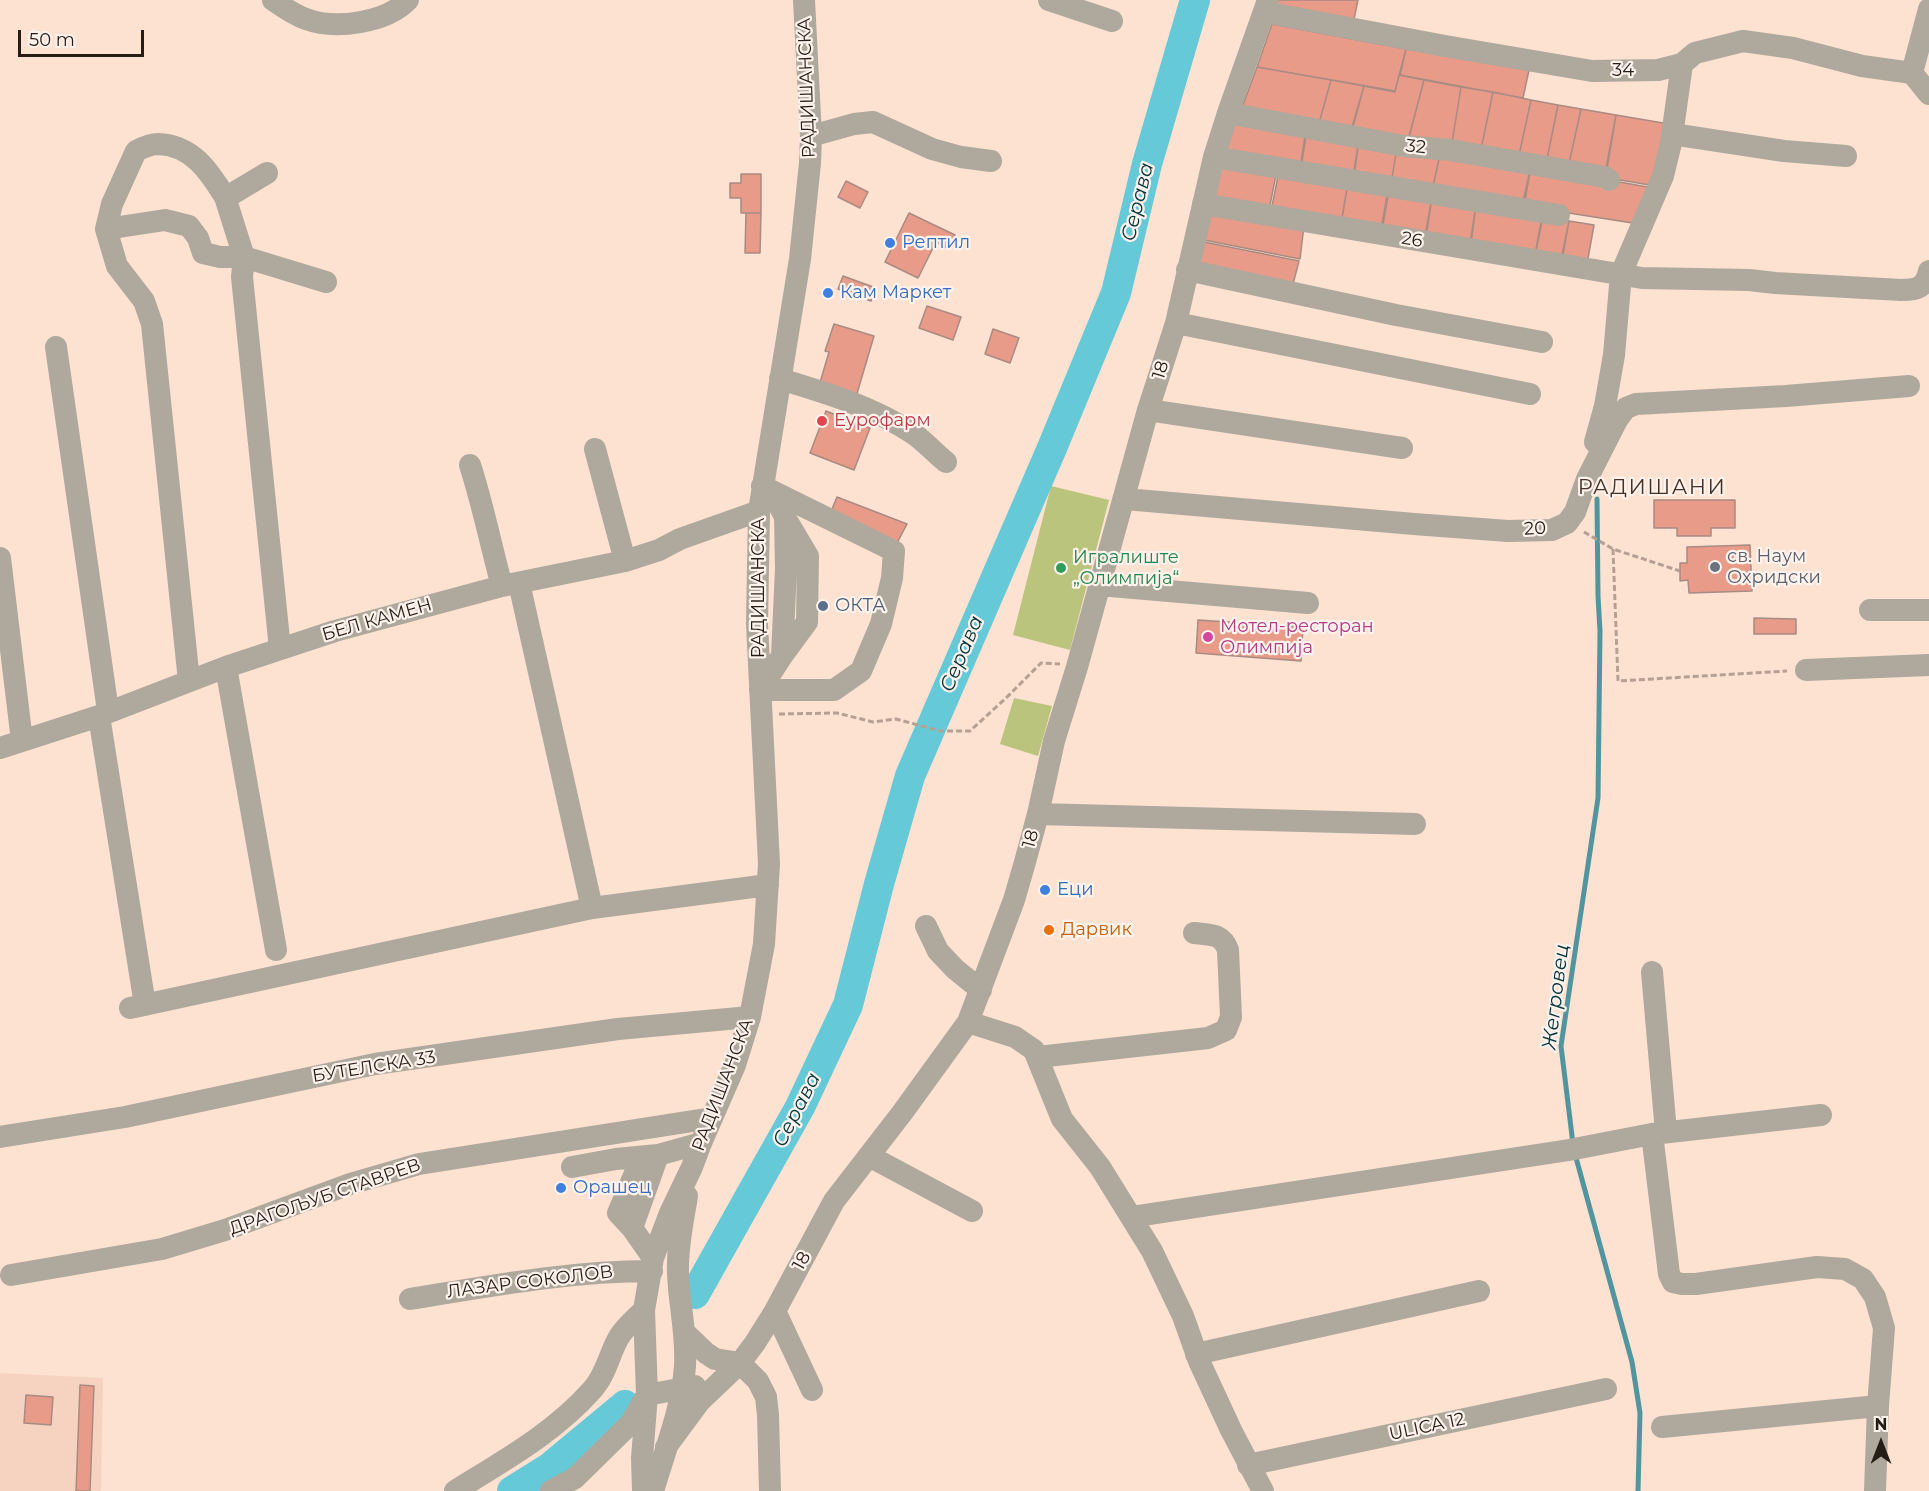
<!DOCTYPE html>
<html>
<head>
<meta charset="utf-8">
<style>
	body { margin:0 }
	#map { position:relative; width:1929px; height:1491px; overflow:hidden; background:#fde1d1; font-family:Montserrat,sans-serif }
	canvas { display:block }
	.north { position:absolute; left:1851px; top:1413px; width:60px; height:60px; -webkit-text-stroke:4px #fdf2ec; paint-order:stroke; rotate:0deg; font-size:16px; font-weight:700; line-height:24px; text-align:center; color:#271d17 }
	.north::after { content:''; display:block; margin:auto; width:21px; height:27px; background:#271d17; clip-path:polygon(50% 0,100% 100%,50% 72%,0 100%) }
	.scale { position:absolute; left:18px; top:30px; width:126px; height:27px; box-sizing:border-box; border:3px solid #271d17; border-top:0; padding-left:8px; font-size:18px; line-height:21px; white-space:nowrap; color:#271d17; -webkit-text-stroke:4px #fdf2ec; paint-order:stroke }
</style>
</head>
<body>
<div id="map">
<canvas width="1929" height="1491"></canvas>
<div class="north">N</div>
<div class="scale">50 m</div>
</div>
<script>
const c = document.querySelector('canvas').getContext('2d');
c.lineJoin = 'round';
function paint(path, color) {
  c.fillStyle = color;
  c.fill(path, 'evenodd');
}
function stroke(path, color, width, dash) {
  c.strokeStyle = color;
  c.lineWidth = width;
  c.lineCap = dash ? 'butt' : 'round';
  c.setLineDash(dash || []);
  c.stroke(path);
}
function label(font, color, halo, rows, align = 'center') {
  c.font = font + ' Montserrat,sans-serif';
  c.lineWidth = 4.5;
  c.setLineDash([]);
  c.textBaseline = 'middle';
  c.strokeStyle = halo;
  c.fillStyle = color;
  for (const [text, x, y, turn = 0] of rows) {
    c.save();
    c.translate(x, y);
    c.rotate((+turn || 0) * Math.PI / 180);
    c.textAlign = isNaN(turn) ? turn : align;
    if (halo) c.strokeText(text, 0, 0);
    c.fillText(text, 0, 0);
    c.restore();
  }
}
paint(new Path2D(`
	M 0,1373 L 103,1378 L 101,1491 L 0,1491 Z`), '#f6d3c0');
paint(new Path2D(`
	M 1051,486 L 1109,500 L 1070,650 L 1013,635 Z
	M 1014,698 L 1052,706 L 1038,756 L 1000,744 Z`), '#bbc47c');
stroke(new Path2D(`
	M 1573,1144 L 1561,1046 L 1598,798 L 1600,631 L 1598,596 L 1597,499
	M 1575,1154 L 1632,1362 L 1640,1413 L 1638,1491`), '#52959e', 5);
stroke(new Path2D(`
	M 695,1294 L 800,1107 L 848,1005 L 879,884 L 910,776 L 1052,448 L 1116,293 L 1147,164 L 1195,0
	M 512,1491 L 549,1468 L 625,1405`), '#65c9d8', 30);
const building = new Path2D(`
	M 1271,0 L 1358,0 L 1353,24 L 1268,8 Z
	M 1272,24 L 1406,49 L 1395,91 L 1257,67 Z
	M 1406,49 L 1529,70 L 1523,98 L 1400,75 Z
	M 1257,67 L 1331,80 L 1318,127 L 1240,113 Z
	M 1399,75 L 1424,80 L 1407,144 L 1351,134 L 1364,86 L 1395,92 Z
	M 1331,80 L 1364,86 L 1350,134 L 1318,127 Z
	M 1424,80 L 1461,87 L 1451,149 L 1407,145 Z
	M 1461,87 L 1493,92 L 1480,154 L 1451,149 Z
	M 1493,92 L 1531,100 L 1518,160 L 1480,154 Z
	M 1531,100 L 1558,105 L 1546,164 L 1518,160 Z
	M 1558,105 L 1581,109 L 1568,168 L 1546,164 Z
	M 1581,109 L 1616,115 L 1605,174 L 1568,168 Z
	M 1616,115 L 1669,124 L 1655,186 L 1609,178 L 1606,175 Z
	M 1236,118 L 1306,130 L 1300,168 L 1221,154 Z
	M 1307,130 L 1359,139 L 1353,177 L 1301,168 Z
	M 1359,139 L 1397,147 L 1391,184 L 1354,177 Z
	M 1397,147 L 1440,154 L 1432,191 L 1391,184 Z
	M 1441,150 L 1531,166 L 1522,206 L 1432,191 Z
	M 1221,161 L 1277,170 L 1269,210 L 1209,200 Z
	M 1531,166 L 1653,188 L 1639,224 L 1524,206 Z
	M 1279,171 L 1348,183 L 1341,224 L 1271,211 Z
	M 741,174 L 761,174 L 761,213 L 741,213 L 741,198 L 730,198 L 730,183 L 741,183 Z
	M 846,181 L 868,192 L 860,208 L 838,197 Z
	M 1348,183 L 1388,190 L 1381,230 L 1341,223 Z
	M 1389,190 L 1432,197 L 1425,237 L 1382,230 Z
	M 1432,197 L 1476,205 L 1470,244 L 1426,237 Z
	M 1476,205 L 1542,217 L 1535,255 L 1471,244 Z
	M 1211,210 L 1304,226 L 1300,259 L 1204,240 Z
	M 746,213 L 761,213 L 760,253 L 745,253 Z
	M 909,213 L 955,235 L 949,249 L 936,242 L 918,278 L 885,262 Z
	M 1543,217 L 1569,221 L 1561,260 L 1535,255 Z
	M 1569,221 L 1594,225 L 1587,264 L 1562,260 Z
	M 1204,242 L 1299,261 L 1292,288 L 1198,267 Z
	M 843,276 L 876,288 L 871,301 L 838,289 Z
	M 927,306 L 961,317 L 953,340 L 919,328 Z
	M 834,324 L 874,336 L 856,397 L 819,386 L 829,352 L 825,351 Z
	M 993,329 L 1019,338 L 1010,363 L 985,354 Z
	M 826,411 L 870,428 L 854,470 L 810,453 Z
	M 837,497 L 907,524 L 895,547 L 829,516 Z
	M 1654,500 L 1735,500 L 1735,528 L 1711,528 L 1711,536 L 1677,536 L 1677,528 L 1654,528 Z
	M 1750,545 L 1752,591 L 1689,593 L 1688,580 L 1680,581 L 1680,563 L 1687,563 L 1687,547 Z
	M 1754,618 L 1796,619 L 1796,634 L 1754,634 Z
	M 1198,620 L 1303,627 L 1301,661 L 1196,653 Z
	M 80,1385 L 94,1386 L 90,1491 L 76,1491 Z
	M 26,1395 L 53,1397 L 51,1425 L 24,1423 Z`);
paint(building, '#e79b88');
stroke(building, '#a88b83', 1.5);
stroke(new Path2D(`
	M 1584,532 L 1613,549 L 1680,571
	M 1613,549 L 1618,681 L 1787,671
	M 779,714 L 837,713 L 873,722 L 896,719 L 940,731 L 970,731 L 1006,698 L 1041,663 L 1060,664`), '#b6a094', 3, [6, 3]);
stroke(new Path2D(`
	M 273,0 C 283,7 294,15 306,19 C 335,30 386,23 408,0
	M 1049,0 L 1112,21
	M 1264,12 L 1445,46 L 1592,71 L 1658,70 L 1682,64 L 1695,53 L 1743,41 L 1793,48 L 1862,66 L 1912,73 L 1929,9
	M 1912,73 L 1929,94
	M 1228,113 L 1404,146 L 1450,150 L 1605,177 L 1609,180
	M 1672,134 L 1784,151 L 1846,156
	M 811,136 L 854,124 L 873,122 L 932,149 L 961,157 L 991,161
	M 1214,157 L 1559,215
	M 267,173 L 227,197 L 225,197 L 244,257 L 326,282
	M 1203,204 L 1642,278 L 1749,280 L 1775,283 L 1901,290 C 1917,290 1925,288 1929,271
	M 106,229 L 112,204 L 136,151 C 142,148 151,144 158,144 C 192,145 209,171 225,197
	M 1187,270 L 1396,315 L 1542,342
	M 1176,323 L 1530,394
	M 56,347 L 108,711
	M 780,379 C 827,393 873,407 914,434 C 925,442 935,453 946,462
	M 1148,410 L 1402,448
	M 1595,442 L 1605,406 L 1614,355 L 1621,274 L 1663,176 L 1671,143 L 1682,64
	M 595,449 L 625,561
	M 470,465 C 483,505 491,546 502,586
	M 1125,499 L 1414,524 L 1508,531 L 1552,530 L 1567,523 L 1575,512 L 1587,479 L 1617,420 L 1626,408 L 1636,404 L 1786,396 L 1909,386
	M 0,558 L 22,741
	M 519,583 L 592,908
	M 1099,585 L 1308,603
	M 1870,610 L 1929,610
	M 782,656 L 807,622 L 808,556 L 786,519
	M 226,667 L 276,950
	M 1806,670 L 1929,665
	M 189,681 L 152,324 L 144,301 L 117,266 L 106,229 L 165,220 L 189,226 L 198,238 L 203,253 L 220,257 L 244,257 L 242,277 L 280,649
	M 760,690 L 834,690 L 861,671 L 881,624 L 892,578 L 894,551 L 762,486
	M 760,690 L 782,656 L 786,568 L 785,517 L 780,507 L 765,489
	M 99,716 L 145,1005
	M 0,748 L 99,716 L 226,667 L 335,631 L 502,586 L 625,561 L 659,550 L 680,539 L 759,511
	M 1038,814 L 1415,824
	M 926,926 L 938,951 L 955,969 L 981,990
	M 1652,972 L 1666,1132
	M 130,1008 L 592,908 L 768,885
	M 968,1022 L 1015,1037 L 1034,1050 L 1062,1119 L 1100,1167 L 1152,1251 L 1183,1316 L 1199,1361 L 1231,1430 L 1263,1491
	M 1038,1057 L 1208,1038 L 1226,1030 L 1231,1017 L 1228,950 C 1222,933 1210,935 1194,933
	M 1652,1134 L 1669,1274 L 1673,1282 L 1682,1284 L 1696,1284 L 1817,1267 L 1845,1269 L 1863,1279 L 1875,1297 L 1884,1328 L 1878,1406
	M 0,1137 L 125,1117 L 375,1064 L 618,1029 L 750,1017
	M 869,1156 L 972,1211
	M 572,1167 L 616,1159 L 658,1155 L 701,1143
	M 1131,1217 L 1569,1150 L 1652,1134 L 1821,1115
	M 632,1228 L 618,1213 L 638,1166 L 656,1156
	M 653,1258 L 632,1228 L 658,1155
	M 11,1275 L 162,1249 L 225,1230 L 350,1184 L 419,1164 L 712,1118
	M 410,1299 C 490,1286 570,1271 652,1271
	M 775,1311 L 812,1390
	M 684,1332 L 706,1353 L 715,1359 L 740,1363 L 758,1381 L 766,1397 L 768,1415 L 770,1491
	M 1196,1354 L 1479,1291
	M 1662,1427 L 1878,1406 L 1875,1491
	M 666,1447 L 700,1401 L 740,1363 L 755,1343 L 775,1311 L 834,1201 L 902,1113 L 968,1022 L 1014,900 L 1025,862 L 1038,814 L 1054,741 L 1077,667 L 1148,410 L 1176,323 L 1214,157 L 1228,113 L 1268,0
	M 1248,1465 L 1606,1389
	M 455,1491 C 503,1461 554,1433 592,1390 C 606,1375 609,1354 619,1337 C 626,1326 635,1319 644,1310
	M 551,1491 L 575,1478 L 631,1423 L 647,1395 L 695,1386
	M 643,1491 L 642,1458 L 647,1395 L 644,1310 L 653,1258 L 670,1213 L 692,1167 L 701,1143 L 735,1065 L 750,1017 L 764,944 L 769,864 L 757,624 L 759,511 L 800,259 L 810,163 L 811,136 L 804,0
	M 653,1491 C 665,1450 682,1408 685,1366 C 687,1335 679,1304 678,1273 C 677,1247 683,1221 687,1196`), '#aea89d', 22);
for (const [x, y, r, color] of [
	[890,243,6,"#3f7fe0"],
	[828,293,6,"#3f7fe0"],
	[822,421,6,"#e0444e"],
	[1715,567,6,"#6b7280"],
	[1061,568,6,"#2e9e5b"],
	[823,606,6,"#5c6f8a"],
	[1208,637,6,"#d1479c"],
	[1045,890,6,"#3f7fe0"],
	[1049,930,6,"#e8710a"],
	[561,1188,6,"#3f7fe0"]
]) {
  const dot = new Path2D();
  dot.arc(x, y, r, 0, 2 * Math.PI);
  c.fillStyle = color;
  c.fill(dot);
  stroke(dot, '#fdf2ec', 2);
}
label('18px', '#271d17', '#fdf2ec', [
	["34",1623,71],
	["РАДИШАНСКА",807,88,-92],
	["32",1416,147,6],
	["26",1412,240,9],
	["18",1161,370,-73],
	["20",1535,529,-3],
	["РАДИШАНСКА",759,588,-90],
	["БЕЛ КАМЕН",377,620,-16],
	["18",1031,839,-75],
	["БУТЕЛСКА 33",374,1067,-9],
	["РАДИШАНСКА",723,1085,-69],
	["ДРАГОЉУБ СТАВРЕВ",325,1197,-19],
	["18",802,1261,-61],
	["ЛАЗАР СОКОЛОВ",530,1282,-7],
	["ULICA 12",1427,1427,-12]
]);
label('18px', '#366cbe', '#fdf2ec', [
	["Рептил",902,243],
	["Кам Маркет",840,293],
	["Еци",1057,890],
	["Орашец",573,1188]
], 'left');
label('18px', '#be3a42', '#fdf2ec', [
	["Еурофарм",834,421]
], 'left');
label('18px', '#5b616d', '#fdf2ec', [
	["св. Наум",1727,557],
	["Охридски",1727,578]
], 'left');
label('18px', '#27864d', '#fdf2ec', [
	["Игралиште",1073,558],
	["„Олимпија“",1073,579]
], 'left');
label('18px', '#4e5e75', '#fdf2ec', [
	["ОКТА",835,606]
], 'left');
label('18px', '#b23c85', '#fdf2ec', [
	["Мотел-ресторан",1220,627],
	["Олимпија",1220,648]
], 'left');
label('18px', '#c56008', '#fdf2ec', [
	["Дарвик",1061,930]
], 'left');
label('italic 20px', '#02353b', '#fdf2ec', [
	["Серава",1138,202,-76],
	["Серава",962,654,-67],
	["Жегровец",1556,997,-83],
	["Серава",797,1110,-63]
]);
c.letterSpacing = '1.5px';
label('21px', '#473125', '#fdf2ec', [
	["РАДИШАНИ",1652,488]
]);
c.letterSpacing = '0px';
</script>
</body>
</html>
